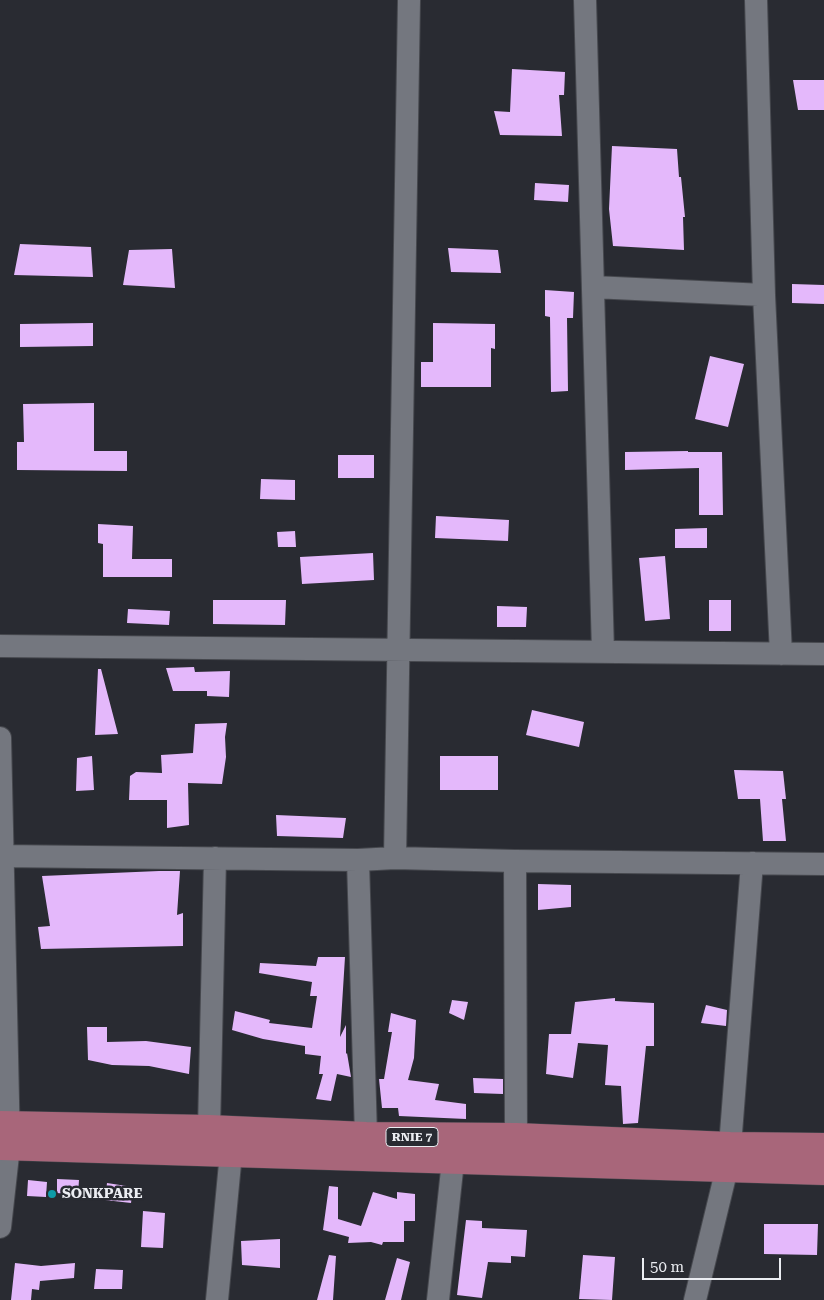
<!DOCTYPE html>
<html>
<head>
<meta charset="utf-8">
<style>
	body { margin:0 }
	#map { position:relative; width:824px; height:1300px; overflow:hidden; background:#292b32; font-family:"Roboto Serif",serif }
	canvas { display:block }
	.scale { position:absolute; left:642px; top:1258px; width:139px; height:22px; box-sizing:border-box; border:2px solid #ebedf2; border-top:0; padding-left:6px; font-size:15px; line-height:18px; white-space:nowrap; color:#ebedf2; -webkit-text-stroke:4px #292b32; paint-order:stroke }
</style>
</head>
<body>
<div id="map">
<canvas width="824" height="1300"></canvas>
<div class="scale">50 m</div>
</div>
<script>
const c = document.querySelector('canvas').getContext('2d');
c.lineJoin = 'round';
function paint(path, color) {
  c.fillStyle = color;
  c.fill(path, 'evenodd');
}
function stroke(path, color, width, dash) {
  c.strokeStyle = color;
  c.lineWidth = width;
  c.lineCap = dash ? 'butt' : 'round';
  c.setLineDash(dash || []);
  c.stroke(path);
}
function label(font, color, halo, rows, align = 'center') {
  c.font = font + ' "Roboto Serif",serif';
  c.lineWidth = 5;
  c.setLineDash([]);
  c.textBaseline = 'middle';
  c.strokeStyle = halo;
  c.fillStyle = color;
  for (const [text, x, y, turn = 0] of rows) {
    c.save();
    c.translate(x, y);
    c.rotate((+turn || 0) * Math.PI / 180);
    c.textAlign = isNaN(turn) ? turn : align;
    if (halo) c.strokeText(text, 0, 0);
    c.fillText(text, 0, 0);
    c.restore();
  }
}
paint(new Path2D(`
	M 512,69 L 565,72 L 564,95 L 559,95 L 562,136 L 500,135 L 494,111 L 510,112 Z
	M 793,80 L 824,80 L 824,110 L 798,110 Z
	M 612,146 L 677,149 L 679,177 L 681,177 L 685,217 L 683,217 L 684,250 L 613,246 L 609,209 Z
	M 535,183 L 569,185 L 568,202 L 534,200 Z
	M 20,244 L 91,247 L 93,277 L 14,275 Z
	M 448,248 L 498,250 L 501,273 L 451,272 Z
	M 172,249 L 175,288 L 123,285 L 129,250 Z
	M 792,284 L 824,285 L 824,304 L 792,303 Z
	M 545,290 L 574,292 L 573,318 L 567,318 L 568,391 L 551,392 L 550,317 L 545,316 Z
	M 93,323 L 93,346 L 20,347 L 20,324 Z
	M 433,323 L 495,324 L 495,349 L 491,348 L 491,387 L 421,387 L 421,362 L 433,362 Z
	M 710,356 L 744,364 L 728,427 L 695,419 Z
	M 94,403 L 94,451 L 127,451 L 127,471 L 17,470 L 17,442 L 24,442 L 23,404 Z
	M 688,451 L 688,452 L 722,452 L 723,515 L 699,515 L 699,468 L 625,470 L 625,452 Z
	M 338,455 L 374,455 L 374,478 L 338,478 Z
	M 261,479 L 295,480 L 295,500 L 260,499 Z
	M 436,516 L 509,520 L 508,541 L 435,538 Z
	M 98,524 L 133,526 L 132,559 L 172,559 L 172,577 L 103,577 L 103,544 L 98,543 Z
	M 707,528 L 707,548 L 675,548 L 675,529 Z
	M 295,531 L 296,547 L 278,547 L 277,532 Z
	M 373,553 L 374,580 L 302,584 L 300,557 Z
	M 665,556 L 670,619 L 645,621 L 639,558 Z
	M 213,600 L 286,600 L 285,625 L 213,624 Z
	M 709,600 L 731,600 L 731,631 L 709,631 Z
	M 497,606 L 527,607 L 526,627 L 497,627 Z
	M 128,609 L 170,611 L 169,625 L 127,623 Z
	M 194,667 L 195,672 L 230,671 L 229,697 L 207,696 L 207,691 L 173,691 L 166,668 Z
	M 98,669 L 101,669 L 118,734 L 95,735 Z
	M 532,710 L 584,722 L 579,747 L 526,735 Z
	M 227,723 L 225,737 L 226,757 L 222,784 L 188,783 L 189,825 L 167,828 L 167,800 L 129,800 L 130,776 L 136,772 L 162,773 L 161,755 L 193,753 L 195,724 Z
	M 92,756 L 94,790 L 76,791 L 77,758 Z
	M 440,756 L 498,756 L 498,790 L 440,790 Z
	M 734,770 L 783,771 L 786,799 L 782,799 L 786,841 L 763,841 L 760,799 L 738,799 Z
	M 276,815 L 346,818 L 343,838 L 277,836 Z
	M 159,871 L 180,871 L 177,915 L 183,913 L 183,946 L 41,949 L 38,927 L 50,926 L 42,876 Z
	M 538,884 L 571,885 L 571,907 L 538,910 Z
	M 318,957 L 345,957 L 340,1037 L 346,1025 L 346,1054 L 347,1053 L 351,1077 L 337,1074 L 331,1101 L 316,1099 L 323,1074 L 319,1074 L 321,1056 L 305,1054 L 305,1046 L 263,1039 L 232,1030 L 235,1011 L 270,1020 L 269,1023 L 312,1028 L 317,996 L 310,996 L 312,982 L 259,973 L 260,963 L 316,966 Z
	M 615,998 L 615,1001 L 654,1003 L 654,1046 L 646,1046 L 638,1123 L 623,1124 L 621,1086 L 605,1085 L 608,1045 L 578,1043 L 573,1078 L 546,1074 L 549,1034 L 571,1034 L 575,1002 Z
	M 452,1000 L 468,1002 L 464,1020 L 449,1013 Z
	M 706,1005 L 727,1010 L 726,1026 L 701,1023 Z
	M 391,1013 L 416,1020 L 414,1058 L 408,1080 L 439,1084 L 435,1100 L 466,1104 L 466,1119 L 399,1116 L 398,1108 L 382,1108 L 379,1079 L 384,1079 L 392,1032 L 388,1032 Z
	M 87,1027 L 107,1027 L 107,1042 L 146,1041 L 191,1047 L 189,1074 L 149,1066 L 112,1065 L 88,1060 Z
	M 473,1078 L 503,1079 L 503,1094 L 474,1093 Z
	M 57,1179 L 79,1180 L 78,1195 L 57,1193 Z
	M 28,1180 L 47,1182 L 46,1197 L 27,1196 Z
	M 107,1183 L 133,1187 L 131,1203 L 105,1200 Z
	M 329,1186 L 338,1187 L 338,1219 L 361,1226 L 373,1192 L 397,1199 L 397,1192 L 415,1194 L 415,1221 L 404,1221 L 404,1242 L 383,1242 L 382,1245 L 371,1242 L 348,1243 L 349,1237 L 323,1230 Z
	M 143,1211 L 165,1213 L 163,1248 L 141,1247 Z
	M 466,1220 L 482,1221 L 482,1228 L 527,1230 L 525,1257 L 511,1256 L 511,1263 L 488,1262 L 482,1298 L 457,1295 Z
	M 764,1224 L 818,1224 L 817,1255 L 764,1254 Z
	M 280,1239 L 280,1268 L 242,1265 L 241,1241 Z
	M 329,1255 L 336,1256 L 333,1300 L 317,1300 Z
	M 583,1255 L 615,1257 L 612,1300 L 579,1299 Z
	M 397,1258 L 410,1262 L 401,1300 L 385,1300 Z
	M 15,1263 L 41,1266 L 75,1263 L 74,1278 L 40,1281 L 39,1290 L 32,1289 L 31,1300 L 11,1300 Z
	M 96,1269 L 123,1270 L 122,1289 L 94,1289 Z`), '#e4b8fb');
const street = new Path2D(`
	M 585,0 L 603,652
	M 756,0 L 764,295 L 781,654
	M 593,287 L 764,295
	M 0,646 L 824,654
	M 0,738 L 9,1146 L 0,1227
	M 0,856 L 358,860 L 395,858 L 515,861 L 824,864
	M 395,858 L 409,0
	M 358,860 L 366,1136
	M 515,861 L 516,1137
	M 209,1129 L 215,858
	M 217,1300 L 231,1153
	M 438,1300 L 453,1161
	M 695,1300 L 727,1168 L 730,1146 L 752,863`);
const primary = new Path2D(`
	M 0,1125 L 209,1129 L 366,1136 L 516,1137 L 730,1146 L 824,1147
	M 0,1146 L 824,1171`);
stroke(street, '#46484e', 24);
stroke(primary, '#46484e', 29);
stroke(street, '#74777f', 22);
stroke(primary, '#a8667a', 28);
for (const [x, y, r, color] of [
	[52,1194,5,"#0f9aa8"]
]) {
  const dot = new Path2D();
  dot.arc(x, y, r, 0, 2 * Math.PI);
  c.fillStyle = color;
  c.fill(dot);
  stroke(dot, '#292b32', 2);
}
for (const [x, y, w] of [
	[412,1137,52]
]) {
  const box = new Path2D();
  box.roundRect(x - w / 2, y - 9.5, w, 19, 4);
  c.fillStyle = '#292b32';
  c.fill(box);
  stroke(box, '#ebedf2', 1);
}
label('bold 12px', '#ebedf2', null, [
	["RNIE 7",412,1137]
]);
label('bold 14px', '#ebedf2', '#292b32', [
	["SONKPARE",62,1194]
], 'left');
</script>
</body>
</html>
